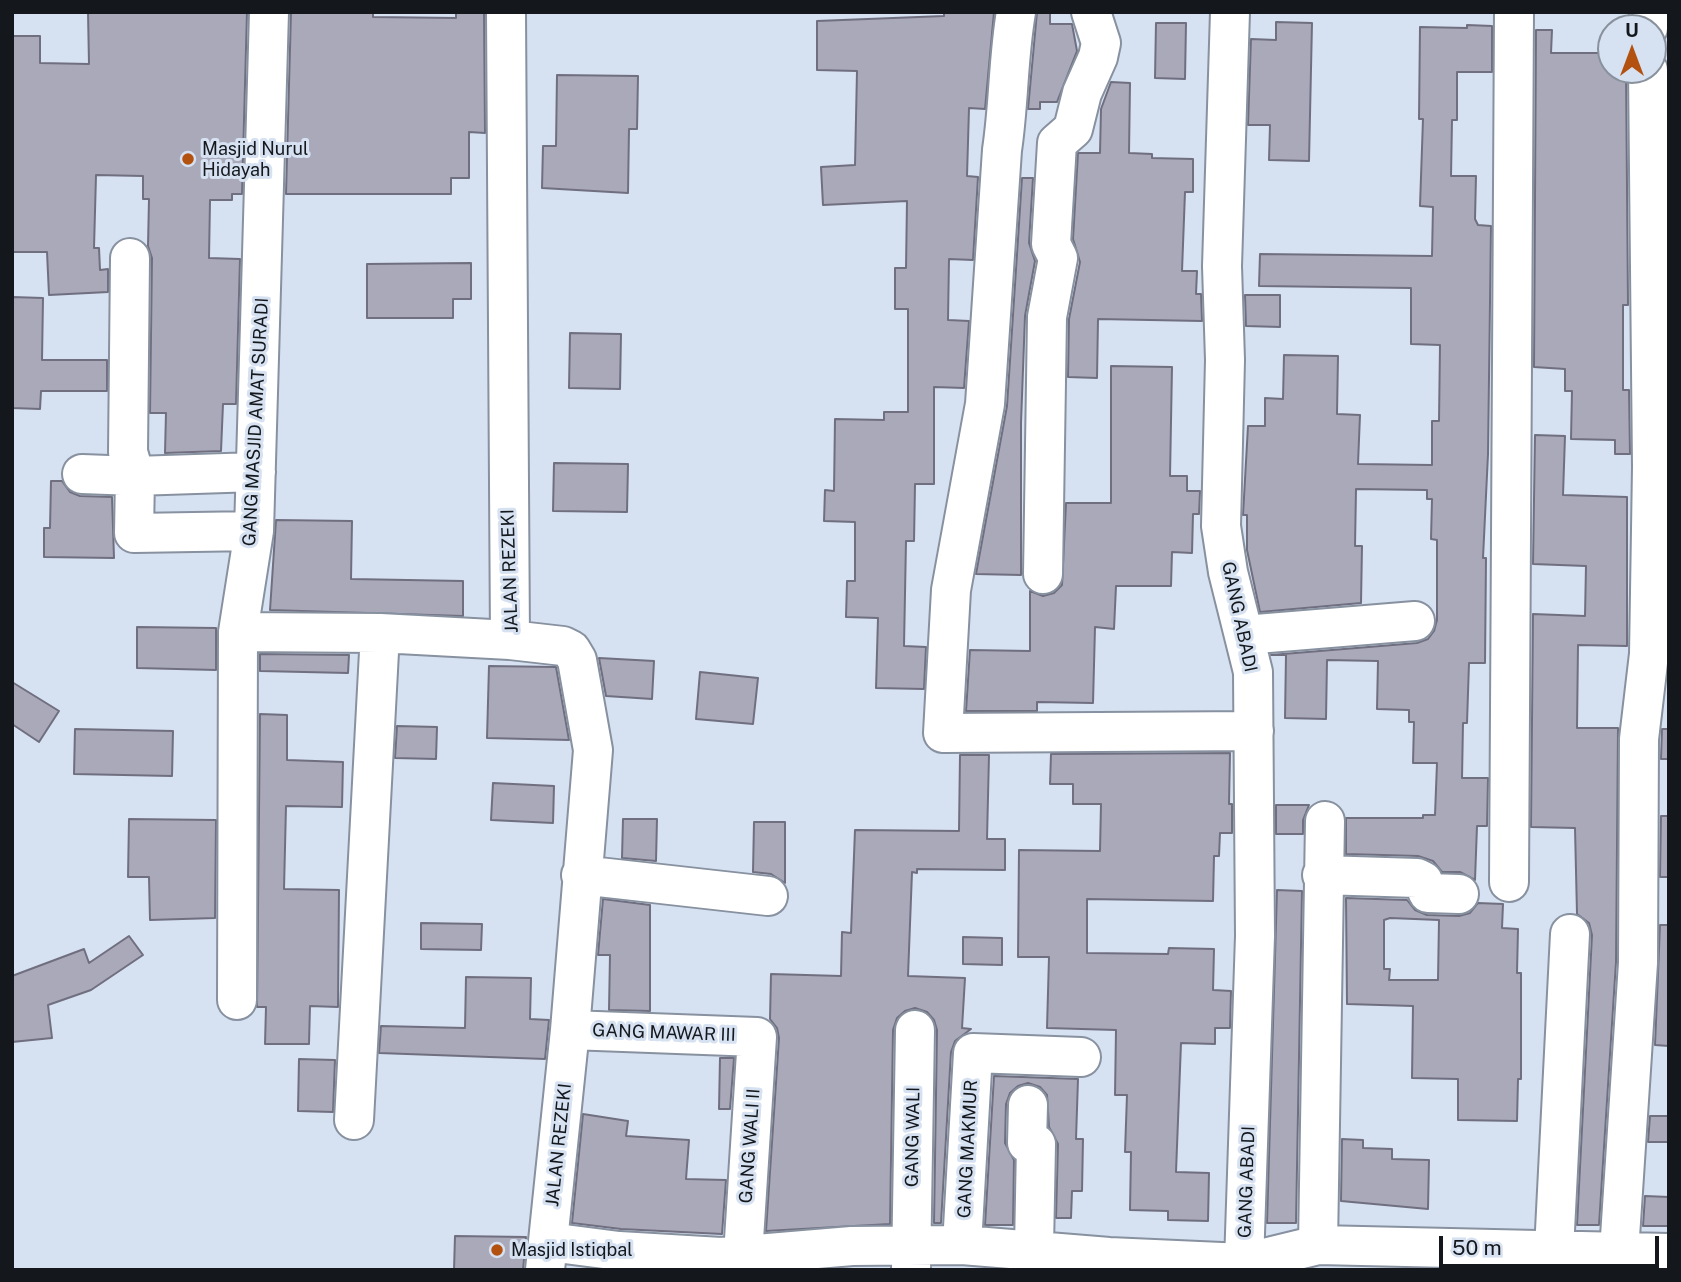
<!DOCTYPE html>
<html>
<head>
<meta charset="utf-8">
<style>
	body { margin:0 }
	#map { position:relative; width:1681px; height:1282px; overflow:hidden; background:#d6e1f1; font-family:"Public Sans",sans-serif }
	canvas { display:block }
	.frame { position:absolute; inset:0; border:14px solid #14181d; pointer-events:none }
	.north { position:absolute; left:1597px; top:14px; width:70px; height:70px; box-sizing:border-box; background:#d6e1f1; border:2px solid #88919c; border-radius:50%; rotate:0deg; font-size:19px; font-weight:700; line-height:28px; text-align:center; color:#14181d }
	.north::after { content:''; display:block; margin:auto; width:24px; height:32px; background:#b35210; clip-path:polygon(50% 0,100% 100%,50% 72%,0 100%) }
	.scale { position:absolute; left:1439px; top:1236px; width:220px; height:32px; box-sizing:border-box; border:4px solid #14181d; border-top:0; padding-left:9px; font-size:21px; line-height:24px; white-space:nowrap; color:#14181d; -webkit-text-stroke:5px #d6e1f1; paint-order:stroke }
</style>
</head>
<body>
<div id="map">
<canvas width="1681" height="1282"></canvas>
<div class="frame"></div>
<div class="north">U</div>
<div class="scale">50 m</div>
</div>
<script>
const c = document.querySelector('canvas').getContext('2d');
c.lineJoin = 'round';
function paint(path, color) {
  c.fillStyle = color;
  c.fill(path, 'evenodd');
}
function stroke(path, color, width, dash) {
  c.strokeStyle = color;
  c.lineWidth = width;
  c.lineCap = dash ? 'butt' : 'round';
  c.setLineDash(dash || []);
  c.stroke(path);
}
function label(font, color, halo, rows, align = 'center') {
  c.font = font + ' "Public Sans",sans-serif';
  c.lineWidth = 6;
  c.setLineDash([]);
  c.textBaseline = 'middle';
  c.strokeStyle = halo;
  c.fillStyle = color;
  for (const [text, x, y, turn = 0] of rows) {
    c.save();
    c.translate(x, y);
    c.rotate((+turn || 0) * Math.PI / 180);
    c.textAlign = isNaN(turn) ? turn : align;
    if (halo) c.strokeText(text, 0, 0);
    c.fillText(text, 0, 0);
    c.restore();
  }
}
const building = new Path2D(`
	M 88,12 L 247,12 L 242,194 L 232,194 L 232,200 L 210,200 L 209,258 L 240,259 L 236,404 L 223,404 L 221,451 L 165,453 L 166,413 L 150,413 L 152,258 L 148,246 L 149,199 L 143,199 L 143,176 L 96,175 L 94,248 L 99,248 L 100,270 L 108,269 L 108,292 L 49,295 L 47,252 L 12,252 L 12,36 L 40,36 L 40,63 L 89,64 Z
	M 291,12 L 373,12 L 373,17 L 456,18 L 456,12 L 484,12 L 485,133 L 469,132 L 469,178 L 451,178 L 451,194 L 286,194 Z
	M 944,12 L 994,12 L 985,109 L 969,108 L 967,176 L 978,177 L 973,260 L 949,259 L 948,320 L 969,321 L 964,388 L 934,387 L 934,484 L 915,484 L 914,541 L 906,541 L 904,646 L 926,647 L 924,689 L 876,688 L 878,618 L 846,617 L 847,581 L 855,581 L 855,522 L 824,521 L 825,490 L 834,491 L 835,419 L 884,420 L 884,412 L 908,412 L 908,309 L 895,309 L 895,268 L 906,268 L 907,201 L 823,205 L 821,167 L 855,165 L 857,71 L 817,70 L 817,21 L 944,16 Z
	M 1037,12 L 1050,12 L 1050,24 L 1072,24 L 1077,51 L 1057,102 L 1040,102 L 1040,109 L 1028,109 Z
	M 1276,22 L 1312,23 L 1309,161 L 1269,160 L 1270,125 L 1248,125 L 1251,39 L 1276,40 Z
	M 1156,23 L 1186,23 L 1185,79 L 1155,78 Z
	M 1467,25 L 1492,26 L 1492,72 L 1457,72 L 1457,120 L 1452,120 L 1451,176 L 1476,176 L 1475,219 L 1478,225 L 1491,226 L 1488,454 L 1483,558 L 1486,558 L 1485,663 L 1469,663 L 1467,723 L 1463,723 L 1462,778 L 1488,778 L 1487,826 L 1477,826 L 1475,880 L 1460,872 L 1442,872 L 1433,861 L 1418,856 L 1346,854 L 1346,818 L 1423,818 L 1423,815 L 1435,815 L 1437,763 L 1413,763 L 1414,722 L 1409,722 L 1409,710 L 1377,709 L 1378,661 L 1327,660 L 1326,719 L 1285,718 L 1286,655 L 1271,655 L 1417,643 L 1428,639 L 1434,631 L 1437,620 L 1437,540 L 1431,539 L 1432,499 L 1427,499 L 1427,490 L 1356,489 L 1355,546 L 1362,546 L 1361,603 L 1260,612 L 1247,550 L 1247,515 L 1243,515 L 1248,426 L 1265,426 L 1265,398 L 1283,399 L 1284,355 L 1338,356 L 1337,414 L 1360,415 L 1358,464 L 1432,465 L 1432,421 L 1439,421 L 1440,345 L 1411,344 L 1411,288 L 1259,286 L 1260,254 L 1432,256 L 1433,207 L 1420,206 L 1423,119 L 1419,119 L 1420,27 L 1467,28 Z
	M 1536,30 L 1552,30 L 1551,53 L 1611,53 L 1611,70 L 1626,70 L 1628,305 L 1623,305 L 1623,390 L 1629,390 L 1630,454 L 1615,454 L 1615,440 L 1571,439 L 1572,391 L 1565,391 L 1565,369 L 1534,367 Z
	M 557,75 L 638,76 L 637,129 L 629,129 L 628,193 L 542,188 L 543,146 L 556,146 Z
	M 1111,82 L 1130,83 L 1129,153 L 1152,154 L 1152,158 L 1193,159 L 1193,192 L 1185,192 L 1182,271 L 1197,271 L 1196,294 L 1201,294 L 1202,321 L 1098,319 L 1097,378 L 1068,377 L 1069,319 L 1080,262 L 1073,239 L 1078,153 L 1100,153 L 1101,109 Z
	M 1022,178 L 1033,178 L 1029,243 L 1035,261 L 1025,316 L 1021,423 L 1021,575 L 976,574 L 1007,406 Z
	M 471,263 L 471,299 L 453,299 L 453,318 L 367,318 L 367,264 Z
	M 1245,295 L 1280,295 L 1280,327 L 1246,326 Z
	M 12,297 L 43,298 L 42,360 L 107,360 L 107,391 L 41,391 L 40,409 L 12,408 Z
	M 570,333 L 621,334 L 620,389 L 569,388 Z
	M 1111,366 L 1172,367 L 1170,476 L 1187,476 L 1187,491 L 1200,491 L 1199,514 L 1193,514 L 1192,553 L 1172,552 L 1171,586 L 1116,586 L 1114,629 L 1095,627 L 1093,703 L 1037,702 L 1037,711 L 966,711 L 970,650 L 1030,651 L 1030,591 L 1043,596 L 1054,593 L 1062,585 L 1066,503 L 1111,503 Z
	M 1535,435 L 1565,436 L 1563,495 L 1627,497 L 1627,646 L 1578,645 L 1577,728 L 1618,728 L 1616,962 L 1599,1225 L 1577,1225 L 1592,935 L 1589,923 L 1577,914 L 1575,828 L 1531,827 L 1533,614 L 1585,616 L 1586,566 L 1533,564 Z
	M 554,463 L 628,464 L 627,512 L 553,511 Z
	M 51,481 L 62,481 L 70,492 L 80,496 L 112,497 L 114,558 L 44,557 L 44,528 L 50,528 Z
	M 276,520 L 352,521 L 351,579 L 463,581 L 463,616 L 270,610 Z
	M 137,627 L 216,628 L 216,670 L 137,668 Z
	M 260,654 L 349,655 L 348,673 L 260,671 Z
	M 599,658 L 654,661 L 652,699 L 606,696 Z
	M 489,666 L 556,667 L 569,740 L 487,738 Z
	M 700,672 L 758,678 L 753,724 L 696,719 Z
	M 12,682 L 59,711 L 39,742 L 12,724 Z
	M 260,714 L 287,715 L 287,760 L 343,762 L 342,807 L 286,806 L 284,889 L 339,890 L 338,1007 L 310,1006 L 309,1044 L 265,1044 L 266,1007 L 257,1007 Z
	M 397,726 L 437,727 L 436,759 L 395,758 Z
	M 75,729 L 173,731 L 172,776 L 74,774 Z
	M 1662,729 L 1669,729 L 1669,759 L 1661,759 Z
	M 1230,753 L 1229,804 L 1232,804 L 1232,833 L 1220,833 L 1219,856 L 1214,856 L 1213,901 L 1087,899 L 1087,953 L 1168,954 L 1169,948 L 1214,949 L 1213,990 L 1231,991 L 1230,1028 L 1215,1028 L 1215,1044 L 1181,1043 L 1176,1172 L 1209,1173 L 1208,1221 L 1168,1220 L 1168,1211 L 1130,1210 L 1131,1152 L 1125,1152 L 1127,1095 L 1115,1095 L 1116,1030 L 1047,1028 L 1049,957 L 1018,957 L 1019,850 L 1100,851 L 1101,804 L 1073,804 L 1073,784 L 1050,784 L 1051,754 Z
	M 960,755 L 989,755 L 987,839 L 1005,839 L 1005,870 L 917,869 L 917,873 L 912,872 L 908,976 L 965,978 L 962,1028 L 971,1029 L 955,1041 L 951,1052 L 941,1223 L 934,1223 L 937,1030 L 934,1020 L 927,1012 L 915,1008 L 905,1011 L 897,1018 L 893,1030 L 890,1224 L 766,1231 L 779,1038 L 777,1028 L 770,1019 L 771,974 L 841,976 L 842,932 L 851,933 L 855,830 L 959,831 Z
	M 493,783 L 554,786 L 553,823 L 491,820 Z
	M 1276,805 L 1309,805 L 1303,820 L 1303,834 L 1276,834 Z
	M 1661,816 L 1669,816 L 1669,877 L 1660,877 Z
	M 129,819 L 216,820 L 215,918 L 150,920 L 149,877 L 128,877 Z
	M 623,819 L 657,819 L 656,861 L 622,858 Z
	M 754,822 L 785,822 L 785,883 L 771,874 L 753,872 Z
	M 1277,890 L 1302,891 L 1296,1223 L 1267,1223 Z
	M 1346,898 L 1407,900 L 1415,910 L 1427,915 L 1459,916 L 1470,913 L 1478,903 L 1503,904 L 1502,928 L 1518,929 L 1517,973 L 1521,973 L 1521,1079 L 1518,1079 L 1517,1121 L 1458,1120 L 1458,1079 L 1412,1078 L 1413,1006 L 1347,1004 ZM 1390,918 L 1439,920 L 1438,980 L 1389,980 L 1390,969 L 1384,969 L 1384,920 Z
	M 603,899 L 650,905 L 650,1011 L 609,1010 L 610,955 L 598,955 Z
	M 421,923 L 482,924 L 481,950 L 421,949 Z
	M 1660,925 L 1669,925 L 1669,1046 L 1655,1045 Z
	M 129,936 L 143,955 L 91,990 L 48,1005 L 52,1038 L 12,1042 L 12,976 L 84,949 L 89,963 Z
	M 963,937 L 1002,938 L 1002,965 L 963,964 Z
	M 466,977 L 531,978 L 530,1019 L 549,1020 L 545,1059 L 379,1053 L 381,1026 L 465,1028 Z
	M 720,1058 L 734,1058 L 730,1109 L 719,1109 Z
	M 299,1059 L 335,1060 L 333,1112 L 298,1111 Z
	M 994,1076 L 1078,1079 L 1076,1139 L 1083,1139 L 1082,1191 L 1072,1191 L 1071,1218 L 1056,1218 L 1058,1144 L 1049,1127 L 1047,1095 L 1040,1087 L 1028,1083 L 1018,1086 L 1010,1093 L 1006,1104 L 1005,1143 L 1014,1160 L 1013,1225 L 985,1225 Z
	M 583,1114 L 628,1121 L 626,1136 L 689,1140 L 686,1179 L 726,1180 L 722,1234 L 621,1229 L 572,1223 Z
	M 1650,1116 L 1669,1116 L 1669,1142 L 1648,1142 Z
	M 1342,1139 L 1363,1140 L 1363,1148 L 1392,1149 L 1392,1159 L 1429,1160 L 1428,1209 L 1341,1201 Z
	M 1645,1196 L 1669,1197 L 1669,1226 L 1643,1226 Z
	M 455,1236 L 526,1237 L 523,1270 L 454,1270 Z`);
paint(building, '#a9a9ba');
stroke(building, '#706f80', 2);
const minor = new Path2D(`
	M 506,12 L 510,640 L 563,646 L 571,650 L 577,660 L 593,750 L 570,1030 L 545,1270
	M 1016,12 C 1008,58 1009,104 1002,150 L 985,404 L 951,590 L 943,733 L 1254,731
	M 1230,12 L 1222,266 L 1225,360 L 1221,526 L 1228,572 L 1253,672 L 1255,936 L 1244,1263
	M 1648,28 L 1649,12
	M 130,258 L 128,452 L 135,476 L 134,533 L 254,531
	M 82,474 L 135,476 L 256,472
	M 1043,574 L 1047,317 L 1058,258 L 1051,244 L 1057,143 L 1073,129 L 1082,93 L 1098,57 L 1101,43 L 1091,12
	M 238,632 L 380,633
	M 1244,635 L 1415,621
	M 581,875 L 768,896
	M 1322,875 L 1417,878 L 1423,881 L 1428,893 L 1459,894
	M 1509,882 L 1514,12
	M 237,1000 L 238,632 L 254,531 L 269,12
	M 570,1030 L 757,1037 L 743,1255
	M 1028,1105 L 1027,1143 L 1036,1144 L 1034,1248
	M 354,1120 L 380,633 L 510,640
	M 549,1242 L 619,1251 L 721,1257 L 852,1246 L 962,1245 L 1109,1257 L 1244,1263 L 1318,1245 L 1669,1253
	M 962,1245 L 973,1053 L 1081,1057
	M 1318,1245 L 1325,821
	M 1619,1252 L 1638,963 L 1639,739 L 1649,654 L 1652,467 L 1648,70
	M 911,1270 L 915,1030
	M 1553,1270 L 1570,934`);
stroke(minor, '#8791a0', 42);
stroke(minor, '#fff', 38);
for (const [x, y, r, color] of [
	[188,159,7,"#b35210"],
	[497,1250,7,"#b35210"]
]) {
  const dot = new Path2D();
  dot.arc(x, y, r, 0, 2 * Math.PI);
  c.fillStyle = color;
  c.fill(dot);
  stroke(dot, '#d6e1f1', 2.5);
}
label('18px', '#14181d', '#d6e1f1', [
	["Masjid Nurul",202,149],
	["Hidayah",202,170],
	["Masjid Istiqbal",511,1250]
], 'left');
label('18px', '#14181d', '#d6e1f1', [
	["GANG MASJID AMAT SURADI",256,422,-87],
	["JALAN REZEKI",510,571,-92],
	["GANG ABADI",1239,617,78],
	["GANG MAWAR III",664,1033,2],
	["GANG WALI",913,1137,-89],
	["JALAN REZEKI",559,1145,-84],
	["GANG WALI II",750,1146,-86],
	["GANG MAKMUR",968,1149,-87],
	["GANG ABADI",1247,1182,-88]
]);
</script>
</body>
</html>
